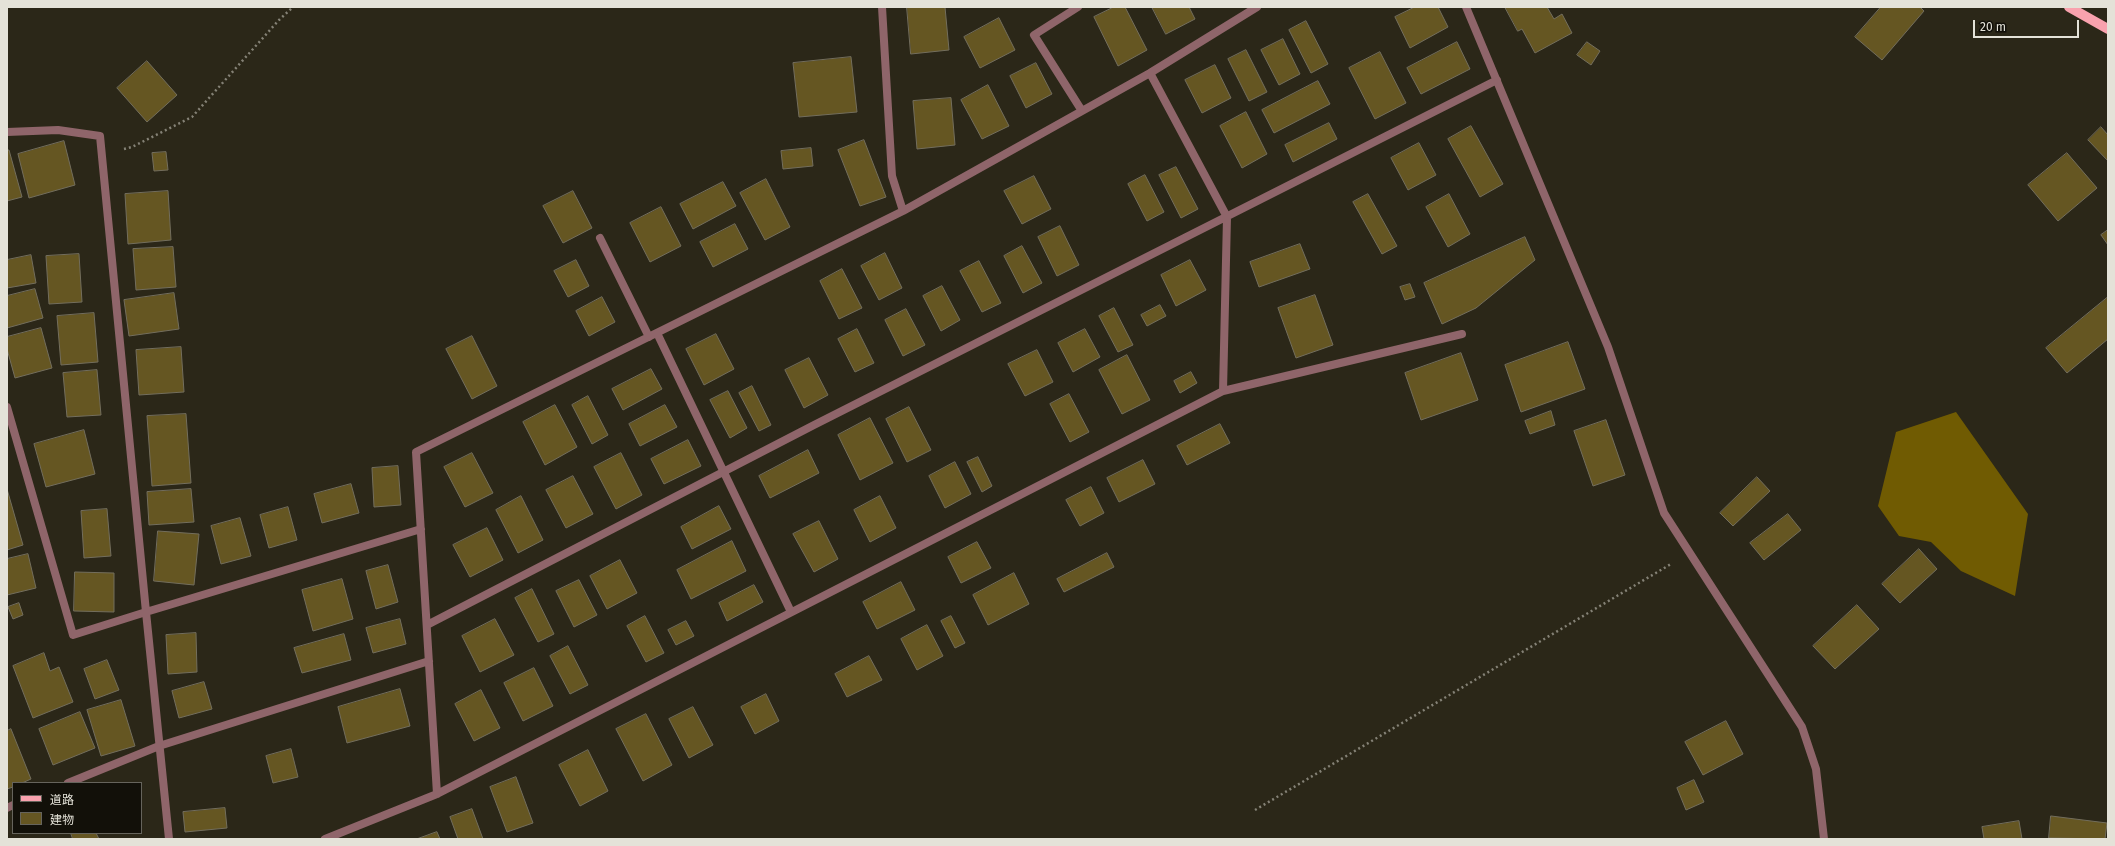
<!DOCTYPE html>
<html>
<head>
<meta charset="utf-8">
<style>
	body { margin:0 }
	#map { position:relative; width:2115px; height:846px; overflow:hidden; background:#2b2718; font-family:"Fira Sans","Noto Sans JP",sans-serif }
	canvas { display:block }
	.frame { position:absolute; inset:0; border:8px solid #e4e2d8; pointer-events:none }
	.legend { position:absolute; left:12px; top:782px; width:130px; height:52px; box-sizing:border-box; background:#121009; border:1px solid #66645c; margin:0; padding:5px 7px; list-style:none; font-size:12px; color:#e4e2d8 }
	.legend li { display:flex; align-items:center; gap:8px; height:20px }
	.legend b { width:20px; border:1px solid #66645c }
	.scale { position:absolute; left:1973px; top:20px; width:106px; height:18px; box-sizing:border-box; border:2px solid #e4e2d8; border-top:0; padding-left:5px; font-size:12px; line-height:14px; white-space:nowrap; color:#e4e2d8; -webkit-text-stroke:3px #121009; paint-order:stroke }
</style>
</head>
<body>
<div id="map">
<canvas width="2115" height="846"></canvas>
<div class="frame"></div>
<ul class="legend">
<li><b style="height:5px;background:#f9a2ae"></b>道路</li>
<li><b style="height:11px;background:#655622"></b>建物</li>
</ul>
<div class="scale">20 m</div>
</div>
<script>
const c = document.querySelector('canvas').getContext('2d');
c.lineJoin = 'round';
function paint(path, color) {
  c.fillStyle = color;
  c.fill(path, 'evenodd');
}
function stroke(path, color, width, dash) {
  c.strokeStyle = color;
  c.lineWidth = width;
  c.lineCap = dash ? 'butt' : 'round';
  c.setLineDash(dash || []);
  c.stroke(path);
}
paint(new Path2D(`
	M 1956,412 L 2028,514 L 2015,596 L 1961,571 L 1931,542 L 1899,536 L 1878,506 L 1896,432 Z`), '#705b02');
const building = new Path2D(`
	M 907,7 L 945,7 L 949,50 L 911,54 Z
	M 1114,7 L 1125,7 L 1147,50 L 1118,66 L 1094,17 Z
	M 1152,7 L 1189,7 L 1195,19 L 1166,34 Z
	M 1415,7 L 1438,7 L 1448,27 L 1410,48 L 1395,17 Z
	M 1505,7 L 1547,7 L 1554,19 L 1562,14 L 1572,33 L 1535,53 L 1522,29 L 1518,31 Z
	M 1881,7 L 1920,7 L 1924,11 L 1882,60 L 1855,37 Z
	M 999,18 L 1015,50 L 980,68 L 964,37 Z
	M 1306,21 L 1328,64 L 1311,73 L 1289,30 Z
	M 1283,39 L 1300,74 L 1279,85 L 1261,50 Z
	M 1457,42 L 1470,69 L 1421,94 L 1407,68 Z
	M 1587,42 L 1600,51 L 1591,65 L 1577,55 Z
	M 1246,50 L 1267,92 L 1249,101 L 1228,59 Z
	M 1380,52 L 1406,103 L 1375,119 L 1349,68 Z
	M 851,57 L 857,112 L 799,117 L 793,63 Z
	M 147,61 L 177,95 L 147,122 L 117,88 Z
	M 1036,63 L 1052,94 L 1026,108 L 1010,76 Z
	M 1215,65 L 1231,98 L 1202,113 L 1185,80 Z
	M 1318,81 L 1330,104 L 1274,133 L 1262,110 Z
	M 988,85 L 1009,126 L 982,139 L 961,100 Z
	M 951,98 L 955,145 L 917,149 L 913,101 Z
	M 1246,112 L 1267,154 L 1242,168 L 1220,126 Z
	M 1329,123 L 1337,139 L 1293,162 L 1285,145 Z
	M 1471,126 L 1503,184 L 1480,197 L 1448,139 Z
	M 2101,127 L 2108,135 L 2108,161 L 2088,140 Z
	M 864,140 L 886,197 L 860,206 L 838,150 Z
	M 64,141 L 75,185 L 29,198 L 18,154 Z
	M 1419,143 L 1436,175 L 1408,190 L 1391,158 Z
	M 811,148 L 813,166 L 783,169 L 781,151 Z
	M 7,150 L 9,150 L 22,197 L 7,201 Z
	M 166,152 L 168,170 L 154,171 L 152,153 Z
	M 2067,153 L 2097,188 L 2058,221 L 2028,185 Z
	M 1176,167 L 1198,209 L 1181,218 L 1159,175 Z
	M 1145,175 L 1164,212 L 1147,221 L 1128,184 Z
	M 1034,176 L 1051,209 L 1022,224 L 1004,191 Z
	M 766,179 L 790,227 L 765,240 L 740,193 Z
	M 723,182 L 736,206 L 693,229 L 680,204 Z
	M 168,191 L 171,240 L 128,244 L 125,194 Z
	M 573,191 L 592,228 L 563,243 L 543,206 Z
	M 1368,194 L 1397,246 L 1382,254 L 1353,202 Z
	M 1449,194 L 1470,234 L 1448,247 L 1426,207 Z
	M 661,207 L 681,246 L 650,262 L 630,223 Z
	M 735,224 L 748,249 L 713,267 L 700,242 Z
	M 1060,226 L 1079,265 L 1057,276 L 1038,237 Z
	M 2108,230 L 2108,245 L 2101,235 Z
	M 1525,237 L 1535,260 L 1476,308 L 1442,324 L 1424,283 Z
	M 1300,244 L 1310,269 L 1259,287 L 1250,262 Z
	M 1022,246 L 1042,283 L 1023,293 L 1004,256 Z
	M 173,247 L 176,287 L 136,290 L 133,249 Z
	M 885,253 L 902,288 L 879,300 L 861,266 Z
	M 79,254 L 82,302 L 49,304 L 46,256 Z
	M 31,255 L 36,283 L 7,288 L 7,260 Z
	M 576,260 L 589,286 L 568,297 L 554,271 Z
	M 1190,260 L 1206,290 L 1176,306 L 1161,275 Z
	M 979,261 L 1001,303 L 982,312 L 960,271 Z
	M 842,269 L 862,308 L 839,319 L 820,281 Z
	M 1410,284 L 1415,297 L 1405,300 L 1400,287 Z
	M 942,286 L 960,320 L 941,331 L 923,296 Z
	M 35,289 L 43,318 L 7,328 L 7,296 Z
	M 174,293 L 179,329 L 129,336 L 124,300 Z
	M 1315,295 L 1333,345 L 1296,358 L 1278,308 Z
	M 602,297 L 615,322 L 589,336 L 576,311 Z
	M 2108,297 L 2108,339 L 2067,373 L 2046,348 Z
	M 1160,305 L 1166,316 L 1147,326 L 1141,315 Z
	M 1114,308 L 1133,345 L 1118,352 L 1099,316 Z
	M 906,309 L 925,345 L 903,356 L 885,320 Z
	M 94,313 L 98,362 L 61,365 L 57,316 Z
	M 41,328 L 52,368 L 15,378 L 7,349 L 7,337 Z
	M 857,329 L 874,363 L 855,372 L 838,339 Z
	M 1085,329 L 1100,357 L 1073,372 L 1058,343 Z
	M 716,334 L 734,369 L 704,385 L 686,349 Z
	M 472,336 L 497,386 L 472,399 L 446,349 Z
	M 1568,342 L 1585,389 L 1521,412 L 1505,365 Z
	M 181,347 L 184,392 L 139,395 L 136,350 Z
	M 1037,350 L 1053,382 L 1025,396 L 1008,364 Z
	M 1461,353 L 1478,400 L 1421,420 L 1405,373 Z
	M 1127,355 L 1150,400 L 1122,414 L 1099,370 Z
	M 809,358 L 828,395 L 804,408 L 785,370 Z
	M 651,369 L 662,389 L 623,410 L 612,389 Z
	M 97,370 L 101,415 L 67,417 L 63,373 Z
	M 1191,372 L 1197,383 L 1180,393 L 1174,381 Z
	M 752,386 L 771,425 L 759,431 L 739,393 Z
	M 728,391 L 747,428 L 730,438 L 710,400 Z
	M 1069,394 L 1089,432 L 1070,442 L 1050,404 Z
	M 588,396 L 608,435 L 592,444 L 572,405 Z
	M 555,405 L 577,447 L 545,465 L 523,422 Z
	M 665,405 L 677,427 L 640,446 L 629,424 Z
	M 909,407 L 931,450 L 907,462 L 886,419 Z
	M 1551,411 L 1555,425 L 1530,434 L 1525,421 Z
	M 186,414 L 191,483 L 152,486 L 147,416 Z
	M 870,418 L 893,463 L 860,480 L 838,435 Z
	M 1606,420 L 1625,475 L 1593,486 L 1574,431 Z
	M 1220,424 L 1230,443 L 1187,465 L 1177,446 Z
	M 84,430 L 95,474 L 46,487 L 34,444 Z
	M 688,440 L 701,466 L 664,484 L 651,459 Z
	M 808,450 L 819,473 L 770,498 L 759,476 Z
	M 472,453 L 493,493 L 465,507 L 444,467 Z
	M 621,453 L 642,495 L 616,509 L 594,467 Z
	M 978,457 L 992,486 L 982,492 L 967,462 Z
	M 1143,460 L 1155,484 L 1119,502 L 1107,478 Z
	M 955,462 L 971,494 L 945,508 L 929,476 Z
	M 398,466 L 401,505 L 374,507 L 372,468 Z
	M 573,476 L 593,514 L 566,528 L 546,490 Z
	M 1757,477 L 1770,491 L 1733,526 L 1720,513 Z
	M 351,484 L 359,513 L 322,523 L 314,494 Z
	M 1091,487 L 1104,513 L 1080,526 L 1066,500 Z
	M 7,489 L 23,545 L 7,550 Z
	M 191,489 L 194,522 L 149,525 L 147,492 Z
	M 521,496 L 543,540 L 518,553 L 496,510 Z
	M 880,496 L 896,528 L 870,542 L 854,510 Z
	M 719,506 L 731,529 L 692,549 L 681,527 Z
	M 288,507 L 297,540 L 269,548 L 260,515 Z
	M 107,509 L 111,556 L 84,558 L 81,511 Z
	M 1788,514 L 1801,530 L 1764,560 L 1750,543 Z
	M 240,518 L 251,556 L 221,564 L 211,526 Z
	M 819,521 L 838,559 L 814,572 L 793,534 Z
	M 487,528 L 503,560 L 470,577 L 453,545 Z
	M 158,531 L 199,534 L 194,585 L 154,581 Z
	M 732,541 L 746,571 L 691,599 L 677,570 Z
	M 977,542 L 991,568 L 961,583 L 948,557 Z
	M 1919,549 L 1937,569 L 1900,603 L 1882,584 Z
	M 1107,553 L 1114,567 L 1064,592 L 1057,579 Z
	M 28,554 L 36,588 L 7,595 L 7,559 Z
	M 620,560 L 637,593 L 607,609 L 590,576 Z
	M 388,565 L 398,602 L 376,609 L 366,571 Z
	M 75,572 L 114,573 L 114,612 L 74,611 Z
	M 1014,573 L 1029,604 L 988,625 L 973,595 Z
	M 342,579 L 353,619 L 313,631 L 302,590 Z
	M 579,580 L 597,615 L 574,627 L 556,591 Z
	M 901,582 L 915,610 L 877,629 L 863,602 Z
	M 754,585 L 763,602 L 727,621 L 719,603 Z
	M 532,589 L 554,634 L 538,642 L 515,598 Z
	M 19,603 L 23,615 L 13,619 L 8,607 Z
	M 1857,605 L 1879,629 L 1835,669 L 1813,646 Z
	M 645,616 L 664,653 L 646,662 L 627,626 Z
	M 951,616 L 965,643 L 955,648 L 941,621 Z
	M 400,619 L 406,644 L 373,653 L 366,628 Z
	M 495,619 L 514,655 L 480,672 L 462,636 Z
	M 686,621 L 694,636 L 676,645 L 668,630 Z
	M 927,625 L 943,656 L 917,670 L 901,639 Z
	M 196,633 L 197,672 L 168,674 L 166,635 Z
	M 344,634 L 351,660 L 302,673 L 294,648 Z
	M 568,646 L 588,685 L 570,694 L 550,656 Z
	M 44,653 L 50,671 L 59,667 L 73,702 L 33,718 L 13,666 Z
	M 869,656 L 882,680 L 847,697 L 835,674 Z
	M 107,660 L 119,690 L 95,699 L 84,669 Z
	M 534,668 L 553,706 L 523,721 L 504,683 Z
	M 204,682 L 212,709 L 179,718 L 172,691 Z
	M 400,689 L 410,726 L 347,743 L 338,707 Z
	M 481,690 L 500,728 L 474,741 L 455,704 Z
	M 766,694 L 779,721 L 755,734 L 741,707 Z
	M 121,700 L 135,746 L 101,756 L 87,710 Z
	M 693,707 L 713,745 L 689,758 L 669,719 Z
	M 80,712 L 95,748 L 53,765 L 39,729 Z
	M 646,714 L 672,765 L 643,781 L 616,729 Z
	M 1726,721 L 1743,754 L 1703,775 L 1685,742 Z
	M 11,729 L 31,779 L 22,783 L 13,783 L 13,787 L 7,789 L 7,731 Z
	M 291,749 L 298,777 L 273,783 L 266,756 Z
	M 588,750 L 608,791 L 580,806 L 559,765 Z
	M 516,777 L 533,823 L 507,832 L 490,787 Z
	M 1694,780 L 1704,802 L 1686,810 L 1677,788 Z
	M 225,808 L 227,828 L 185,832 L 183,812 Z
	M 472,809 L 483,839 L 458,839 L 450,817 Z
	M 2051,816 L 2107,823 L 2105,839 L 2049,838 Z
	M 2019,821 L 2022,839 L 1984,839 L 1982,827 Z
	M 437,832 L 440,839 L 417,839 Z
	M 71,833 L 96,833 L 99,839 L 73,839 Z`);
paint(building, '#655622');
stroke(building, '#736e5d', 1);
stroke(new Path2D(`
	M 124,149 L 132,147 L 192,117 L 279,20 L 293,7
	M 1255,810 L 1671,564`), '#858276', 2.5, [2, 3]);
stroke(new Path2D(`
	M 882,7 L 892,176 L 903,211
	M 1078,7 L 1034,35 L 1082,111
	M 1466,7 L 1608,347 L 1664,513 L 1802,727 L 1816,769 L 1824,839
	M 7,132 L 58,130 L 100,136 L 146,612 L 73,635 L 7,407
	M 600,238 L 649,337
	M 657,333 L 791,612
	M 1223,391 L 1462,334
	M 427,625 L 814,425 L 1497,80
	M 68,783 L 159,746 L 429,661
	M 437,794 L 416,452 L 903,211 L 1150,73 L 1257,7
	M 7,808 L 13,805
	M 169,839 L 146,612 L 421,529
	M 325,839 L 437,794 L 1223,391 L 1227,217 L 1150,73`), '#8f656a', 8);
stroke(new Path2D(`
	M 2069,7 L 2108,29`), '#f9a2ae', 10);
</script>
</body>
</html>
